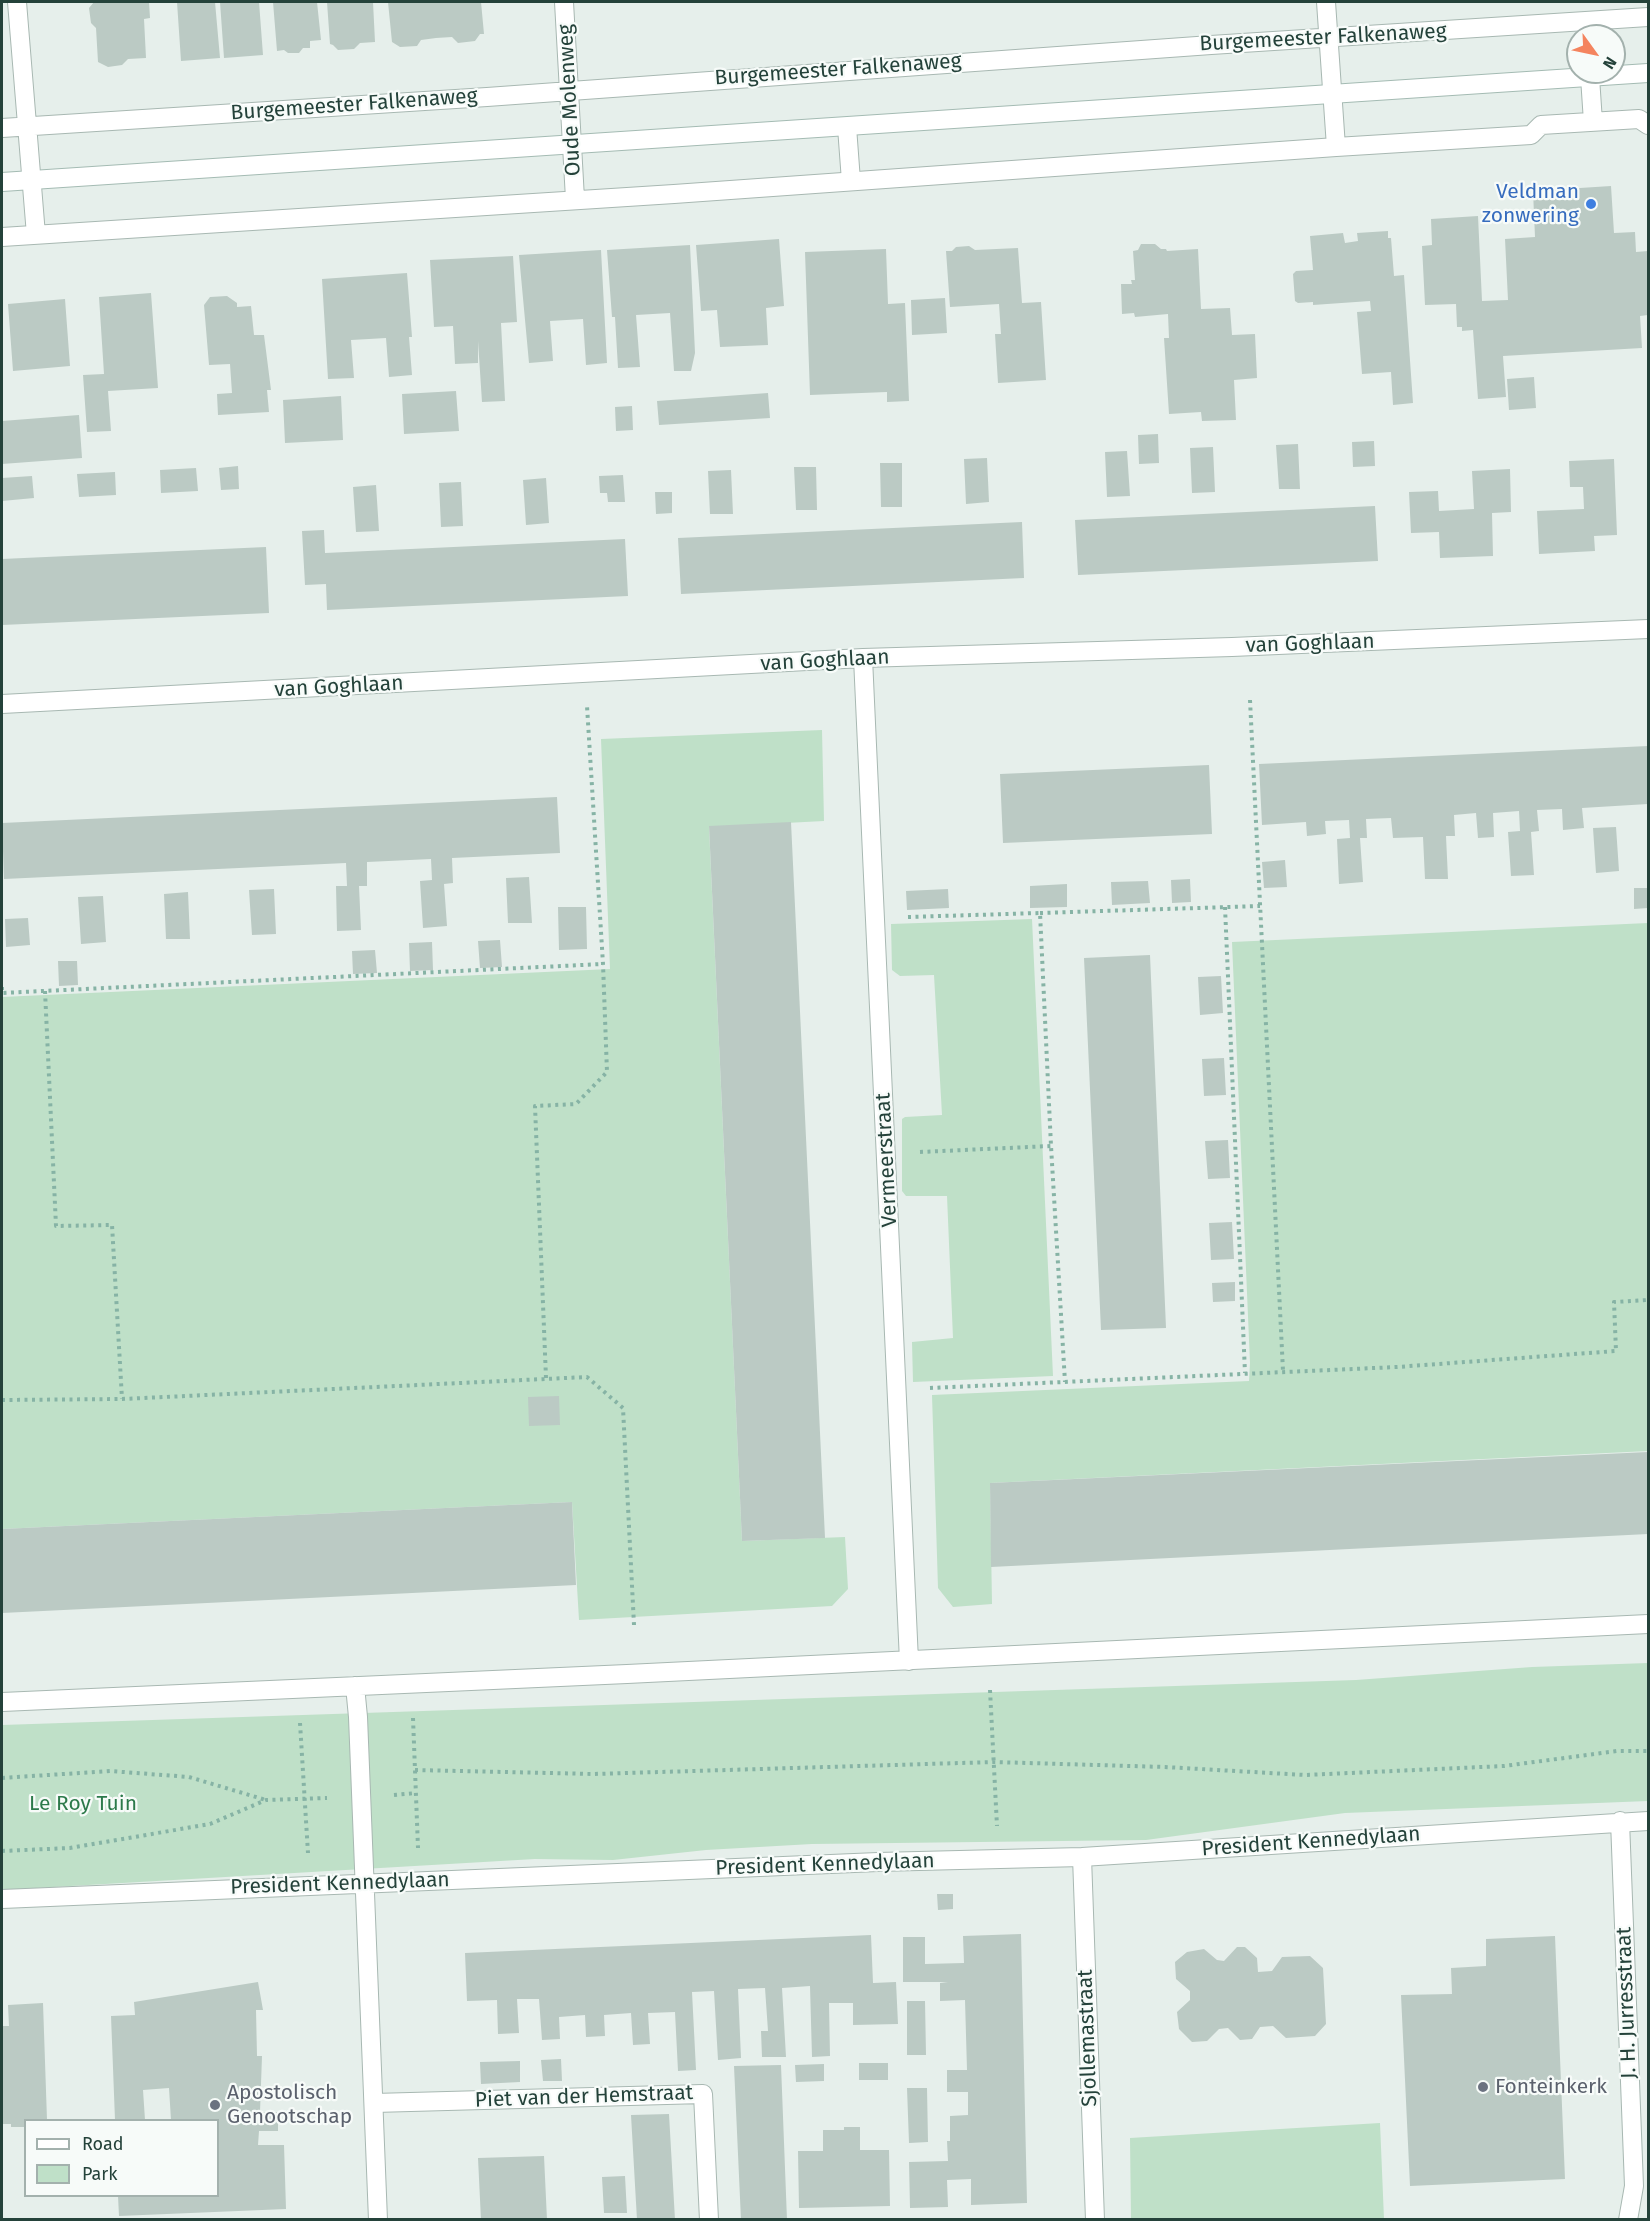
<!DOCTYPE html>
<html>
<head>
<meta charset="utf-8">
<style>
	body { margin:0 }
	#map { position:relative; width:1650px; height:2221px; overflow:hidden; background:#e6efeb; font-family:"Fira Sans",sans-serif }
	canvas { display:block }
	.frame { position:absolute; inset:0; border:3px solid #24423a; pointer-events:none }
	.legend { position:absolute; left:24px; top:2119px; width:195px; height:78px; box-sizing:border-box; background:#f7fbf9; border:2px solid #a3b1ad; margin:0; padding:8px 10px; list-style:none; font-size:18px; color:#24423a }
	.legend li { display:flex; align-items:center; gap:12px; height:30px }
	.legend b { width:30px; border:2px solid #a3b1ad }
	.north { position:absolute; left:1566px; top:24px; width:60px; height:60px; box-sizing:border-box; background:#f7fbf9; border:2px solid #a3b1ad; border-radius:50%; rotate:123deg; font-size:16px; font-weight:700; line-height:24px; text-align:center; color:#24423a }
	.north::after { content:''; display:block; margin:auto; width:21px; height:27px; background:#f4845f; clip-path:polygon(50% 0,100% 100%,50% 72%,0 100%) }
</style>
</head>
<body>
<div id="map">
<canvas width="1650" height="2221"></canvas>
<div class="frame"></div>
<ul class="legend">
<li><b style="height:8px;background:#fff"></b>Road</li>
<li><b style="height:16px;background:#bfe0c8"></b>Park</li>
</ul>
<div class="north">N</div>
</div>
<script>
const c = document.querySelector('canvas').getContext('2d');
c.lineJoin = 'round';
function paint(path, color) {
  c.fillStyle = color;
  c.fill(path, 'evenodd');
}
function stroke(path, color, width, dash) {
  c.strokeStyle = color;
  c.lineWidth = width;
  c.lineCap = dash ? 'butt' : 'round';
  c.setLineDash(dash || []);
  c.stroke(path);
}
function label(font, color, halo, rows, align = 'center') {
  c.font = font + ' "Fira Sans",sans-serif';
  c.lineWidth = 4.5;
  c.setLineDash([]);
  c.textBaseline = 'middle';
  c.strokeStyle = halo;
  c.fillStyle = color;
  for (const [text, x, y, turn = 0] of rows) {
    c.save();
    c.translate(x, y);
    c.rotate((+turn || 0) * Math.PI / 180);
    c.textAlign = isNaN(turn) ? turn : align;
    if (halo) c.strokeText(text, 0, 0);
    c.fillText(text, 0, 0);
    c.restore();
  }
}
paint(new Path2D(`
	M 822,730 L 824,821 L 709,827 L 742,1541 L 845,1537 L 848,1589 L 832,1606 L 579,1620 L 572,1502 L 2,1529 L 2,997 L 610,969 L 601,739 Z
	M 1032,919 L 1053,1376 L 913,1382 L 912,1342 L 953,1338 L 947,1196 L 906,1196 L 902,1191 L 902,1119 L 905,1117 L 942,1115 L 934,975 L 900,976 L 892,970 L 891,924 Z
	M 1648,923 L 1648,1451 L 990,1483 L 992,1604 L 953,1607 L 938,1588 L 932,1395 L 1249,1381 L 1250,1363 L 1232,942 Z
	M 1648,1663 L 1648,1801 L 1345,1813 L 1146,1840 L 812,1844 L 706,1850 L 613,1860 L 535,1859 L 2,1890 L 2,1725 L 1356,1680 L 1532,1667 Z
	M 1380,2123 L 1384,2219 L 1131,2219 L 1130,2138 Z`), '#bfe0c8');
paint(new Path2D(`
	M 94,2 L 149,2 L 150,18 L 144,19 L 146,58 L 128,59 L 122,65 L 108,67 L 98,62 L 96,28 L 91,23 L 89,8 Z
	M 177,2 L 215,2 L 220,58 L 181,61 Z
	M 220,2 L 259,2 L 263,55 L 224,58 Z
	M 273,2 L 317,2 L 321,40 L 310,41 L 310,48 L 303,48 L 299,53 L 288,53 L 284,50 L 277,51 Z
	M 327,2 L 373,2 L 375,42 L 360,43 L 354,49 L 338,50 L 333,45 L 330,44 Z
	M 388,2 L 481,2 L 484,34 L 480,34 L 475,41 L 458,43 L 452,37 L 436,38 L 421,40 L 417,46 L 400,47 L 392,42 Z
	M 1611,186 L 1614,233 L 1635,232 L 1636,252 L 1648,251 L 1648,315 L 1640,316 L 1642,348 L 1503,356 L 1506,397 L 1478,399 L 1473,330 L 1462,331 L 1462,327 L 1457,327 L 1456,304 L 1425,305 L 1422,246 L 1432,245 L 1431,219 L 1478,216 L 1482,301 L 1508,300 L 1505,239 L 1535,237 L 1533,191 Z
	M 1388,231 L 1388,238 L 1391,238 L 1394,276 L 1404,275 L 1413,403 L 1393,405 L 1391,372 L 1362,374 L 1357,312 L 1371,311 L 1370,301 L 1313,305 L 1313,302 L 1298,303 L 1295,301 L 1293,274 L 1296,271 L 1313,270 L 1310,236 L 1343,233 L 1345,243 L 1358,241 L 1357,233 Z
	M 779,239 L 784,306 L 766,308 L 768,345 L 720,347 L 717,310 L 701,311 L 696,245 Z
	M 1141,244 L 1155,244 L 1161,249 L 1166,249 L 1167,251 L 1198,249 L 1201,309 L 1230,308 L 1232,335 L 1255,334 L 1257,378 L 1234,380 L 1236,420 L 1202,421 L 1201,412 L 1169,414 L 1164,338 L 1169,338 L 1168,314 L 1135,317 L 1134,313 L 1122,314 L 1121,284 L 1132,284 L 1131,280 L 1135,280 L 1133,251 L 1138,250 Z
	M 690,245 L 695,353 L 691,371 L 674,371 L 670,313 L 636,315 L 640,367 L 618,368 L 615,317 L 612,317 L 607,250 Z
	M 969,246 L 975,250 L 1018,248 L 1022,303 L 1041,302 L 1046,380 L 998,383 L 995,334 L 1001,334 L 999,304 L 950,307 L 946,251 L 952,251 L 956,247 Z
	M 886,249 L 888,304 L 905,303 L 909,401 L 887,402 L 887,392 L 810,395 L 805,252 Z
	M 601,250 L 607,363 L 586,365 L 583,319 L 550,321 L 553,361 L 529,363 L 519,255 Z
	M 513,256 L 517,322 L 501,323 L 505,401 L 482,402 L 478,341 L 478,363 L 455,364 L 453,326 L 434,327 L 430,260 Z
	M 407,273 L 412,337 L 409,337 L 412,375 L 389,377 L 386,338 L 369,339 L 351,340 L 354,378 L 328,379 L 322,279 Z
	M 151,293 L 158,388 L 108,391 L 111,431 L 87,432 L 83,375 L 104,374 L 99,297 Z
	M 227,296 L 237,303 L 237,307 L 251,306 L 254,335 L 264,335 L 271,390 L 267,390 L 269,412 L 218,415 L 217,394 L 232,393 L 230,364 L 209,365 L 204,305 L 210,297 Z
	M 945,298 L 947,333 L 912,335 L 911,300 Z
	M 65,299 L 70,366 L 13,371 L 8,304 Z
	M 1534,377 L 1536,408 L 1509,410 L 1507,379 Z
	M 456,391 L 459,431 L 404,434 L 402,394 Z
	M 768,393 L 770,418 L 659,425 L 657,401 Z
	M 341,396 L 343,440 L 285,443 L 283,400 Z
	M 632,406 L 633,430 L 616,431 L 615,407 Z
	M 79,415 L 82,458 L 2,464 L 2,421 Z
	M 1158,434 L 1159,463 L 1139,464 L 1138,435 Z
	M 1374,441 L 1375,466 L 1353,467 L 1352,442 Z
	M 1298,444 L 1300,489 L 1279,489 L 1276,445 Z
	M 1213,447 L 1215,492 L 1192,493 L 1190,448 Z
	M 1127,451 L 1130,496 L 1107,497 L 1105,452 Z
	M 987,458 L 989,502 L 966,504 L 964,459 Z
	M 1614,459 L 1617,535 L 1594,536 L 1595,551 L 1539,554 L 1537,511 L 1584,509 L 1583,487 L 1570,487 L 1569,461 Z
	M 880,463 L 902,463 L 902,507 L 881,507 Z
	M 238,466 L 239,489 L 221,490 L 219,468 Z
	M 794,467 L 816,467 L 817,510 L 796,510 Z
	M 196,468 L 198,491 L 161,493 L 160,470 Z
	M 1510,469 L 1511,512 L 1492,513 L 1493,556 L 1440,558 L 1439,532 L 1411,533 L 1409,492 L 1438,491 L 1439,511 L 1474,509 L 1472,471 Z
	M 731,470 L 733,514 L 710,514 L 708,471 Z
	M 115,472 L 116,495 L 79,497 L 77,474 Z
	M 623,475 L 625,502 L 608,502 L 607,493 L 600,493 L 599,476 Z
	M 32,476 L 34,498 L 2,501 L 2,478 Z
	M 546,478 L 549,523 L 526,525 L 523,480 Z
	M 461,482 L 463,526 L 441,527 L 439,483 Z
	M 376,485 L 379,531 L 356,532 L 353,487 Z
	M 655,492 L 672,492 L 672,513 L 656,514 Z
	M 1375,506 L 1378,561 L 1078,575 L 1075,520 Z
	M 1022,522 L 1024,578 L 681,594 L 678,538 Z
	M 324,530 L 325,553 L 625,539 L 628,596 L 327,610 L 326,584 L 305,585 L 302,531 Z
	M 266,547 L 269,613 L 2,625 L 2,559 Z
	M 1648,746 L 1648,804 L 1582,808 L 1584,828 L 1563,830 L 1562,809 L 1537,810 L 1539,831 L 1531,832 L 1534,875 L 1511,876 L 1508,832 L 1520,831 L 1519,811 L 1493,813 L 1494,837 L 1478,838 L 1476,813 L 1454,815 L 1455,836 L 1446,836 L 1448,879 L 1425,879 L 1423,837 L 1393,838 L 1391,818 L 1366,819 L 1367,838 L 1360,838 L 1363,882 L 1339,884 L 1337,839 L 1350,838 L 1349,820 L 1325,821 L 1326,834 L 1307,836 L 1306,822 L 1262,825 L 1259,764 Z
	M 1209,765 L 1212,834 L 1003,843 L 1000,774 Z
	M 557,797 L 560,853 L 452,858 L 453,883 L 444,884 L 447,926 L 423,928 L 420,881 L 432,880 L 431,859 L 367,862 L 367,886 L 359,886 L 361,930 L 337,931 L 336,886 L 347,886 L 346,863 L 4,879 L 2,823 Z
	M 791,822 L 825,1538 L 742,1541 L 709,826 Z
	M 1616,827 L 1619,871 L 1596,873 L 1593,828 Z
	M 1285,860 L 1287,887 L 1264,888 L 1262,862 Z
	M 529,877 L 532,923 L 508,923 L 506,878 Z
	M 1190,879 L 1191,902 L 1172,903 L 1171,880 Z
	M 1148,881 L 1150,903 L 1112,905 L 1111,882 Z
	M 1067,884 L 1067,907 L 1030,908 L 1030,886 Z
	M 1634,888 L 1647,888 L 1648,908 L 1634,909 Z
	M 274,889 L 276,934 L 252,935 L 249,890 Z
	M 948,889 L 949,908 L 907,910 L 906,891 Z
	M 188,892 L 190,939 L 166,939 L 164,894 Z
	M 103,896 L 106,942 L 81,944 L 78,897 Z
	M 558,907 L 586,907 L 587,949 L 559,950 Z
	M 28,918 L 30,945 L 6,947 L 5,919 Z
	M 500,940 L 502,967 L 480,968 L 478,941 Z
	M 432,942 L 433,970 L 410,971 L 409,943 Z
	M 375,950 L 377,973 L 353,974 L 352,951 Z
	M 1150,955 L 1166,1328 L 1101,1330 L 1084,958 Z
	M 58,961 L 77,961 L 78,985 L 59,986 Z
	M 1221,976 L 1223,1013 L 1200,1015 L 1198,977 Z
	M 1224,1058 L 1226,1095 L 1204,1096 L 1202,1059 Z
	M 1228,1140 L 1230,1178 L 1208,1179 L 1205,1141 Z
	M 1232,1222 L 1234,1259 L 1211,1260 L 1209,1223 Z
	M 1235,1282 L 1235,1301 L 1213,1302 L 1212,1283 Z
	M 559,1396 L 560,1425 L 529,1426 L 528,1397 Z
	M 1648,1452 L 1648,1534 L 991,1567 L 990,1483 Z
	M 572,1502 L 576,1585 L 2,1613 L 2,1529 Z
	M 937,1894 L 953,1894 L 953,1909 L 938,1910 Z
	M 1021,1934 L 1027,2203 L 971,2205 L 971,2179 L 947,2180 L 948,2207 L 910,2208 L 909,2162 L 948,2161 L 947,2141 L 950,2141 L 950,2116 L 968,2115 L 968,2092 L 947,2092 L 947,2070 L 967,2070 L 965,2000 L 940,2001 L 940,1983 L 948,1982 L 903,1982 L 903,1937 L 925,1937 L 925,1964 L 964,1963 L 963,1936 Z
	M 871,1935 L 873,1983 L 896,1982 L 898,2024 L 853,2025 L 853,2003 L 829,2003 L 830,2056 L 812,2057 L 810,1986 L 782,1988 L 786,2057 L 762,2057 L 761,2031 L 768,2031 L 765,1988 L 738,1989 L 741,2058 L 718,2060 L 714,1991 L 692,1992 L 696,2070 L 678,2071 L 675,2012 L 648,2013 L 650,2044 L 633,2045 L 631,2013 L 604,2015 L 605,2036 L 586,2037 L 585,2015 L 559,2017 L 560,2039 L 542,2040 L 539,1999 L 517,1999 L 519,2033 L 498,2034 L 497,2000 L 467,2001 L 465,1953 Z
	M 1555,1936 L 1565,2179 L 1410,2186 L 1401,1995 L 1452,1994 L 1451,1968 L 1486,1966 L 1486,1939 Z
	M 1237,1947 L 1245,1947 L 1257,1958 L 1258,1972 L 1272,1971 L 1282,1957 L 1310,1956 L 1323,1968 L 1326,2024 L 1315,2036 L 1286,2038 L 1273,2026 L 1260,2027 L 1252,2039 L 1240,2040 L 1228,2028 L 1219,2029 L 1207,2041 L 1192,2042 L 1179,2029 L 1177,2012 L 1190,2000 L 1190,1991 L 1176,1979 L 1175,1962 L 1187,1952 L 1204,1949 L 1217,1960 L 1224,1961 Z
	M 258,1982 L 263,2010 L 256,2010 L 257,2056 L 262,2056 L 260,2112 L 278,2112 L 278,2131 L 259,2131 L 258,2145 L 284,2145 L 286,2209 L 119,2216 L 118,2196 L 218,2196 L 218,2120 L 171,2120 L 169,2088 L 143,2090 L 145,2120 L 115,2120 L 111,2016 L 135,2015 L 134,2002 Z
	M 907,2001 L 925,2001 L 926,2055 L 907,2055 Z
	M 43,2003 L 47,2120 L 26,2120 L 26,2127 L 11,2127 L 11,2124 L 2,2124 L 2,2026 L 9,2026 L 8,2005 Z
	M 561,2059 L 562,2081 L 543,2081 L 541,2060 Z
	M 520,2061 L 520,2082 L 481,2084 L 480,2062 Z
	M 859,2063 L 888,2063 L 888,2080 L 859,2080 Z
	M 824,2064 L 824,2081 L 796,2082 L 795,2065 Z
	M 781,2065 L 787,2220 L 741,2220 L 734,2066 Z
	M 907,2088 L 927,2088 L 928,2142 L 909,2143 Z
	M 669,2114 L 675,2220 L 637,2220 L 631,2115 Z
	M 844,2127 L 860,2127 L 860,2150 L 889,2150 L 890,2206 L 799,2208 L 798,2151 L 823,2151 L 823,2130 L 844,2130 Z
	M 544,2156 L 547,2220 L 481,2220 L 478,2158 Z
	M 625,2176 L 627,2213 L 604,2213 L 602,2177 Z`), '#bbcac4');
const lane = new Path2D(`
	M 847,127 L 851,181
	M 374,2103 L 703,2094 L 709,2220`);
const street = new Path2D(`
	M 17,2 L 36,235
	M 564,2 L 575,199
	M 1326,2 L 1336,147
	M 1590,77 L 1593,122
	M 2,128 L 487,97 L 1211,45 L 1648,17
	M 2,237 L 674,194 L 1336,147 L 1531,135 L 1541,125 L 1639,119 L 1648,125
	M 863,658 L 909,1661
	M 2,704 L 863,658 L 1232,647 L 1648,629
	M 355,1686 L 358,1717 L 378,2220
	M 2,1702 L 627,1674 L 1648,1624
	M 1620,1821 L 1634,2186 L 1628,2220
	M 1082,1857 L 1095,2220
	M 2,1899 L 878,1862 L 1082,1857 L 1648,1821`);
const secondary = new Path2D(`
	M 2,182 L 1648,73`);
stroke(lane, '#a8b8b2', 20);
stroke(street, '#a8b8b2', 20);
stroke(secondary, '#a4bbb3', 20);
stroke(new Path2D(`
	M 1250,700 L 1283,1371
	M 1225,907 L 1245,1373
	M 1040,913 L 1260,906
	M 908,917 L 1040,913 L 1051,1146 L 1065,1382
	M 2,987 L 2,993 L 603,964
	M 45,991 L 56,1226 L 112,1225 L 122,1399
	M 920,1152 L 1051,1146
	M 546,1378 L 535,1106 L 576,1104 L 607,1072 L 603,964 L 587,706
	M 930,1388 L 1397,1367 L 1616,1351 L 1614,1302 L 1648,1300
	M 2,1400 L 122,1399 L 587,1377 L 623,1408 L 634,1625
	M 990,1690 L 997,1826
	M 413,1718 L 418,1848
	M 300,1723 L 308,1853
	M 415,1770 L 593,1774 L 994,1762 L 1165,1767 L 1305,1775 L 1504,1766 L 1617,1751 L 1648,1751
	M 2,1778 L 110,1771 L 189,1777 L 266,1800
	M 394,1795 L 416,1793
	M 2,1851 L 70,1848 L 210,1824 L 266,1800 L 327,1798`), '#86b3a5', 4, [3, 4.5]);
stroke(lane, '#fff', 18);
stroke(street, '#fff', 18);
stroke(secondary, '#fff', 18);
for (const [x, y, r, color] of [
	[1591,204,6,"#3f7fe0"],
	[1483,2087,6,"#6b7280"],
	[215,2105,6,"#6b7280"]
]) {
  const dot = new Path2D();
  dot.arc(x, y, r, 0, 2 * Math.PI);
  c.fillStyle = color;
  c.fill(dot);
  stroke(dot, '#f7fbf9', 2);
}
label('21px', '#24423a', '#f7fbf9', [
	["Burgemeester Falkenaweg",1323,38,-3],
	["Burgemeester Falkenaweg",838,70,-4],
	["Oude Molenweg",570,100,-93],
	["Burgemeester Falkenaweg",354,105,-4],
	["van Goghlaan",1310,644,-2],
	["van Goghlaan",825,661,-3],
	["van Goghlaan",339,687,-3],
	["Vermeerstraat",887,1160,-93],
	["President Kennedylaan",1311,1842,-4],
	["President Kennedylaan",825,1865,-2],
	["President Kennedylaan",340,1884,-2],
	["J. H. Jurresstraat",1627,2003,-92],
	["Sjollemastraat",1088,2038,-92],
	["Piet van der Hemstraat",584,2097,-2]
]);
label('21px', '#366cbe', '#f7fbf9', [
	["Veldman",1579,192],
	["zonwering",1579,216]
], 'right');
label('21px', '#2d7a4b', '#f7fbf9', [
	["Le Roy Tuin",83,1804]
]);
label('21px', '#5b616d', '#f7fbf9', [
	["Fonteinkerk",1495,2087],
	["Apostolisch",227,2093],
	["Genootschap",227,2117]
], 'left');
</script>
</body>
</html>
